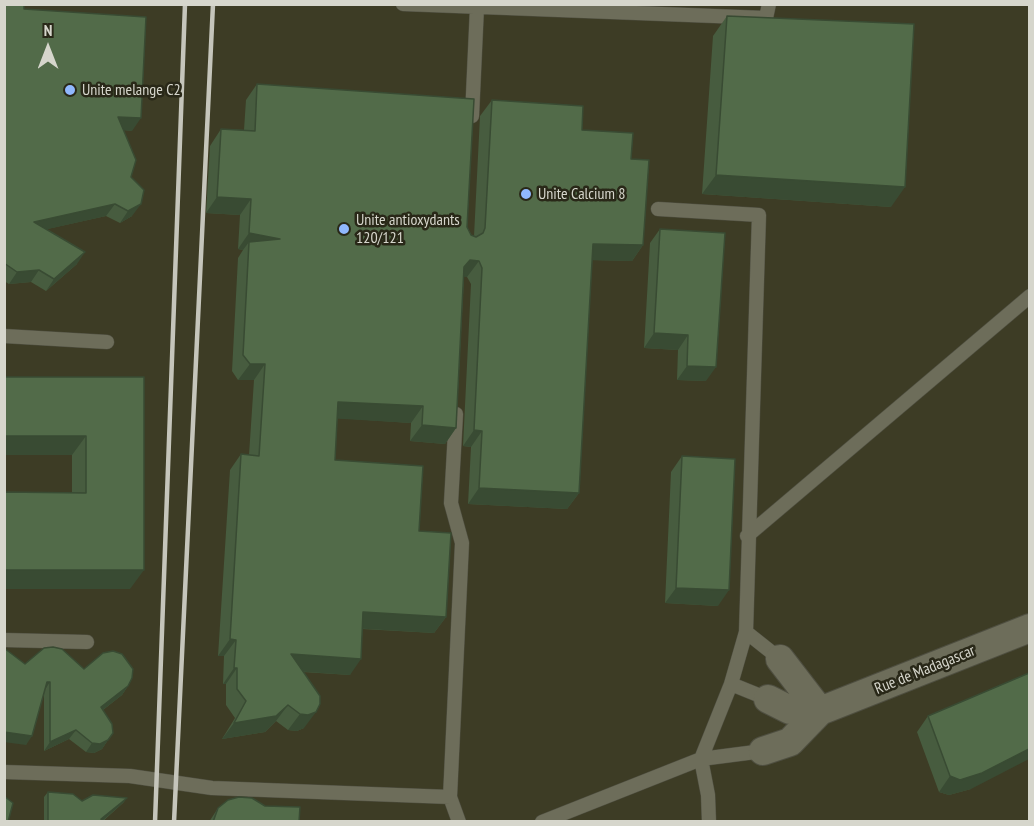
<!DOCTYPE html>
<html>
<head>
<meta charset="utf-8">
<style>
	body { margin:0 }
	#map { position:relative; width:1034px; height:826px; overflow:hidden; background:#333222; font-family:"PT Sans Narrow",sans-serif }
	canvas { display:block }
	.frame { position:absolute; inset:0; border:6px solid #d6d6cc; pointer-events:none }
	.north { position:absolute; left:18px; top:18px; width:60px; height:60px; -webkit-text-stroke:4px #292818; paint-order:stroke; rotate:0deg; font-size:16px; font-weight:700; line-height:24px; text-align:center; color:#d6d6cc }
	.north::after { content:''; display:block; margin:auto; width:21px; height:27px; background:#d6d6cc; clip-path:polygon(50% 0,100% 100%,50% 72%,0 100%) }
</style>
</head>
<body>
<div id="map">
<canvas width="1034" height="826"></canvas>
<div class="frame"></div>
<div class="north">N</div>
</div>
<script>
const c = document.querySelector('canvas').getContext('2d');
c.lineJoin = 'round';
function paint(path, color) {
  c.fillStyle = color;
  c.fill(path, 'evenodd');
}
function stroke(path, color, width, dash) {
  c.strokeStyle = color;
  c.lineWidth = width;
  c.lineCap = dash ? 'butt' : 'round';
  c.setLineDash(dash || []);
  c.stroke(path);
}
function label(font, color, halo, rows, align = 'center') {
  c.font = font + ' "PT Sans Narrow",sans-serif';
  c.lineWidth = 5;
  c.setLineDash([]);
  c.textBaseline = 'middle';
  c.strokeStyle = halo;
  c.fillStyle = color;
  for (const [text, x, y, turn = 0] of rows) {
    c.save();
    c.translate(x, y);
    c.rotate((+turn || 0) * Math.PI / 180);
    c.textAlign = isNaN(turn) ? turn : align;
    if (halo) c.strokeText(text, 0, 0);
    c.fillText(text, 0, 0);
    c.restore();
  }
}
paint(new Path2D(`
	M 5,5 L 1029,5 L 1029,821 L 5,821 Z`), '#3d3c25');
const lane = new Path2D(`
	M 403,4 L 766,18 L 769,4
	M 472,116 L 477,7
	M 658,209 L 759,215 L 746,632 L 731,684 L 701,759 L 708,795 L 709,822
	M 4,336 L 107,342
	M 747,536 L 1030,296
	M 746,632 L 780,659
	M 4,640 L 87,642
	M 731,684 L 768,699
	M 4,772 L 130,776 L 212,788 L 450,797 L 459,822
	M 450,797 L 462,543 L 451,503 L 456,414
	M 542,822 L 701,759 L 763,751`);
const street = new Path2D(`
	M 780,659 L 820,711
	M 768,699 L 790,710 L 820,711 L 1030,628
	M 763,751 L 790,742 L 820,711`);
stroke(lane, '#4f4f41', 15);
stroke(street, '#4f4f41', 30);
stroke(lane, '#6d6d5a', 14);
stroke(street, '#6d6d5a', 28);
stroke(new Path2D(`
	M 155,822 L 185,4
	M 174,822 L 213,4`), '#c5c5bb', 4.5);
paint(new Path2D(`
	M 4,4 L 24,9 L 132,131 L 124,130 L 131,177 L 132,216 L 120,223 L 106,216 L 47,229 L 77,264 L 46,291 L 31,282 L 9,284 L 4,281 Z
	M 727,16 L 891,207 L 702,194 L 713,36 Z
	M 257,84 L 467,227 L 471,235 L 474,236 L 480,116 L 492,100 L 582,130 L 631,159 L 643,245 L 632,261 L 592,260 L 579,493 L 567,509 L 468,504 L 471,447 L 463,446 L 471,284 L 467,277 L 464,276 L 456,428 L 445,444 L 410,441 L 411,423 L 337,418 L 335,460 L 419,531 L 446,617 L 434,633 L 362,629 L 350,675 L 303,672 L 304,728 L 297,731 L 288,730 L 276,721 L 265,732 L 222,739 L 235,718 L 226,705 L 226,684 L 223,684 L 224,656 L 218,656 L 230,470 L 241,454 L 249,455 L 254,380 L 238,380 L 232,371 L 238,258 L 243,250 L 238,249 L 240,215 L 206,213 L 210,146 L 221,129 L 244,130 L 246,100 Z
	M 660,229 L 706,381 L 677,380 L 678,350 L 644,348 L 650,243 Z
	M 144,377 L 130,589 L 4,589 L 4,492 L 72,493 L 72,455 L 4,455 Z
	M 682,456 L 718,606 L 665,603 L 671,472 Z
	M 25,664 L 84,669 L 128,686 L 122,695 L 103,710 L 108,740 L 102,749 L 94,753 L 86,752 L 69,739 L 44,751 L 44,691 L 26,745 Z
	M 928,716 L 971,789 L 949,795 L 939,792 L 917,732 Z
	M 48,792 L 82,801 L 127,798 L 123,803 L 102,822 L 44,822 L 44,797 Z
	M 265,806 L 299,822 L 209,822 L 218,808 Z`), '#475c3f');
paint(new Path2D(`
	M 118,117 L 141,118 L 132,131 L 110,129 Z
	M 716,175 L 905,187 L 891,207 L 702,194 Z
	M 217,197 L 251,199 L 240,215 L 206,213 Z
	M 115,204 L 106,216 L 26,234 L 34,222 Z
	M 141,204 L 132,216 L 120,223 L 128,211 Z
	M 249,233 L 280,239 L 249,242 L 243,250 L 238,249 Z
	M 593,244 L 643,245 L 632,261 L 582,260 Z
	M 85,252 L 77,264 L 46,291 L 54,279 Z
	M 470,260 L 479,261 L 467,277 L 458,276 Z
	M 39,270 L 31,282 L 9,284 L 17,272 Z
	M 654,333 L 688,335 L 678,350 L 644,348 Z
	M 250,364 L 265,364 L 254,380 L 238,380 Z
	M 687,366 L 716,367 L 706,381 L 677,380 Z
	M 338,402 L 423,406 L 411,423 L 327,418 Z
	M 422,425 L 456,428 L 445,444 L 410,441 Z
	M 474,430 L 482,431 L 471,447 L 463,446 Z
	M 4,436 L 86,436 L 72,455 L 4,455 Z
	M 479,488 L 579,493 L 567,509 L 468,504 Z
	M 4,570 L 144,570 L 130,589 L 4,589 Z
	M 676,588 L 729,590 L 718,606 L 665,603 Z
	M 363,612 L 446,617 L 434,633 L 352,628 Z
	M 230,639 L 236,640 L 224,656 L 218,656 Z
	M 291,654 L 361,659 L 350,675 L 280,670 Z
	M 234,668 L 237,668 L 226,684 L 223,684 Z
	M 47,682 L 50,682 L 44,691 Z
	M 128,686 L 122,695 L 95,716 L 101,707 Z
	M 288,705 L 276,721 L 265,732 L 222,739 L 234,723 Z
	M 316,712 L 304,728 L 297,731 L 288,730 L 300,714 Z
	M 76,730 L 69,739 L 44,751 L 50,742 Z
	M 4,732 L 32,736 L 26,745 L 4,742 Z
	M 108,740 L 102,749 L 94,753 L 86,752 L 92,743 Z
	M 1029,749 L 1029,759 L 971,789 L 949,795 L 939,792 L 950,776 Z
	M 127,798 L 123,803 L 101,822 L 101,819 Z`), '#394b33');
const building = new Path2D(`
	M 4,4 L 24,4 L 24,9 L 146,17 L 141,118 L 118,117 L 136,160 L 131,177 L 144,190 L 141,204 L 128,211 L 115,204 L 34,222 L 85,252 L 54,279 L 39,270 L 17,272 L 4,263 Z
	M 727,16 L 914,24 L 905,187 L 716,175 Z
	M 257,84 L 474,99 L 467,227 L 471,235 L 476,237 L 483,233 L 485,228 L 492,100 L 583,106 L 582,130 L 633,133 L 631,159 L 649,160 L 643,245 L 593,244 L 579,493 L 479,488 L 482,431 L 474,430 L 482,268 L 479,261 L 470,260 L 464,267 L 456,428 L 422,425 L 423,406 L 338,402 L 335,460 L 423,466 L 419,531 L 451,533 L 446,617 L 363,612 L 361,659 L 291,654 L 320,696 L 320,704 L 316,712 L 308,715 L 300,714 L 288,705 L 276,716 L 234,723 L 246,701 L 237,689 L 237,668 L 234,668 L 236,640 L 230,639 L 241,454 L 259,456 L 265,364 L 250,364 L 243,355 L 249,242 L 280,239 L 249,233 L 251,199 L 217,197 L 221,129 L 255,131 Z
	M 660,229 L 725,233 L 716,367 L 687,366 L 688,335 L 654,333 Z
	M 4,377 L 144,377 L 144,570 L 4,570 L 4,492 L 86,493 L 86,436 L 4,436 Z
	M 682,456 L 735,459 L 729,590 L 676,588 Z
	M 53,647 L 62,649 L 84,669 L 103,653 L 113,651 L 122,654 L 133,669 L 132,678 L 128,686 L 101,707 L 112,724 L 113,733 L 108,740 L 100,744 L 92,743 L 76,730 L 50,742 L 50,682 L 47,682 L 32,736 L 4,732 L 4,648 L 25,664 L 44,648 Z
	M 1029,673 L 1029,749 L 982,773 L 960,780 L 950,776 L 928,716 Z
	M 48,792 L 73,794 L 82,801 L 93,795 L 127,798 L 101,819 L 102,822 L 48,822 Z
	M 4,796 L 13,803 L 8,822 L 4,822 Z
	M 239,797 L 252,798 L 265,806 L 300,807 L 299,822 L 213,822 L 218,808 L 228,800 Z`);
paint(building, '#526b49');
stroke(building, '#394b33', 1.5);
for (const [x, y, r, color] of [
	[70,90,6,"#90b8fd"],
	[526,194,6,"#90b8fd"],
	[344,229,6,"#90b8fd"]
]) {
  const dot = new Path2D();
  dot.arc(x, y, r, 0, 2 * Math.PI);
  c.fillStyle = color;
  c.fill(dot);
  stroke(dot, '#292818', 2);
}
label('16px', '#d6d6cc', '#292818', [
	["Unite melange C2",82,90],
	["Unite Calcium 8",538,194],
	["Unite antioxydants",356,220],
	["120/121",356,238]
], 'left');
label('16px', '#d6d6cc', '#292818', [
	["Rue de Madagascar",925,670,-22]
]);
</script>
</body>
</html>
